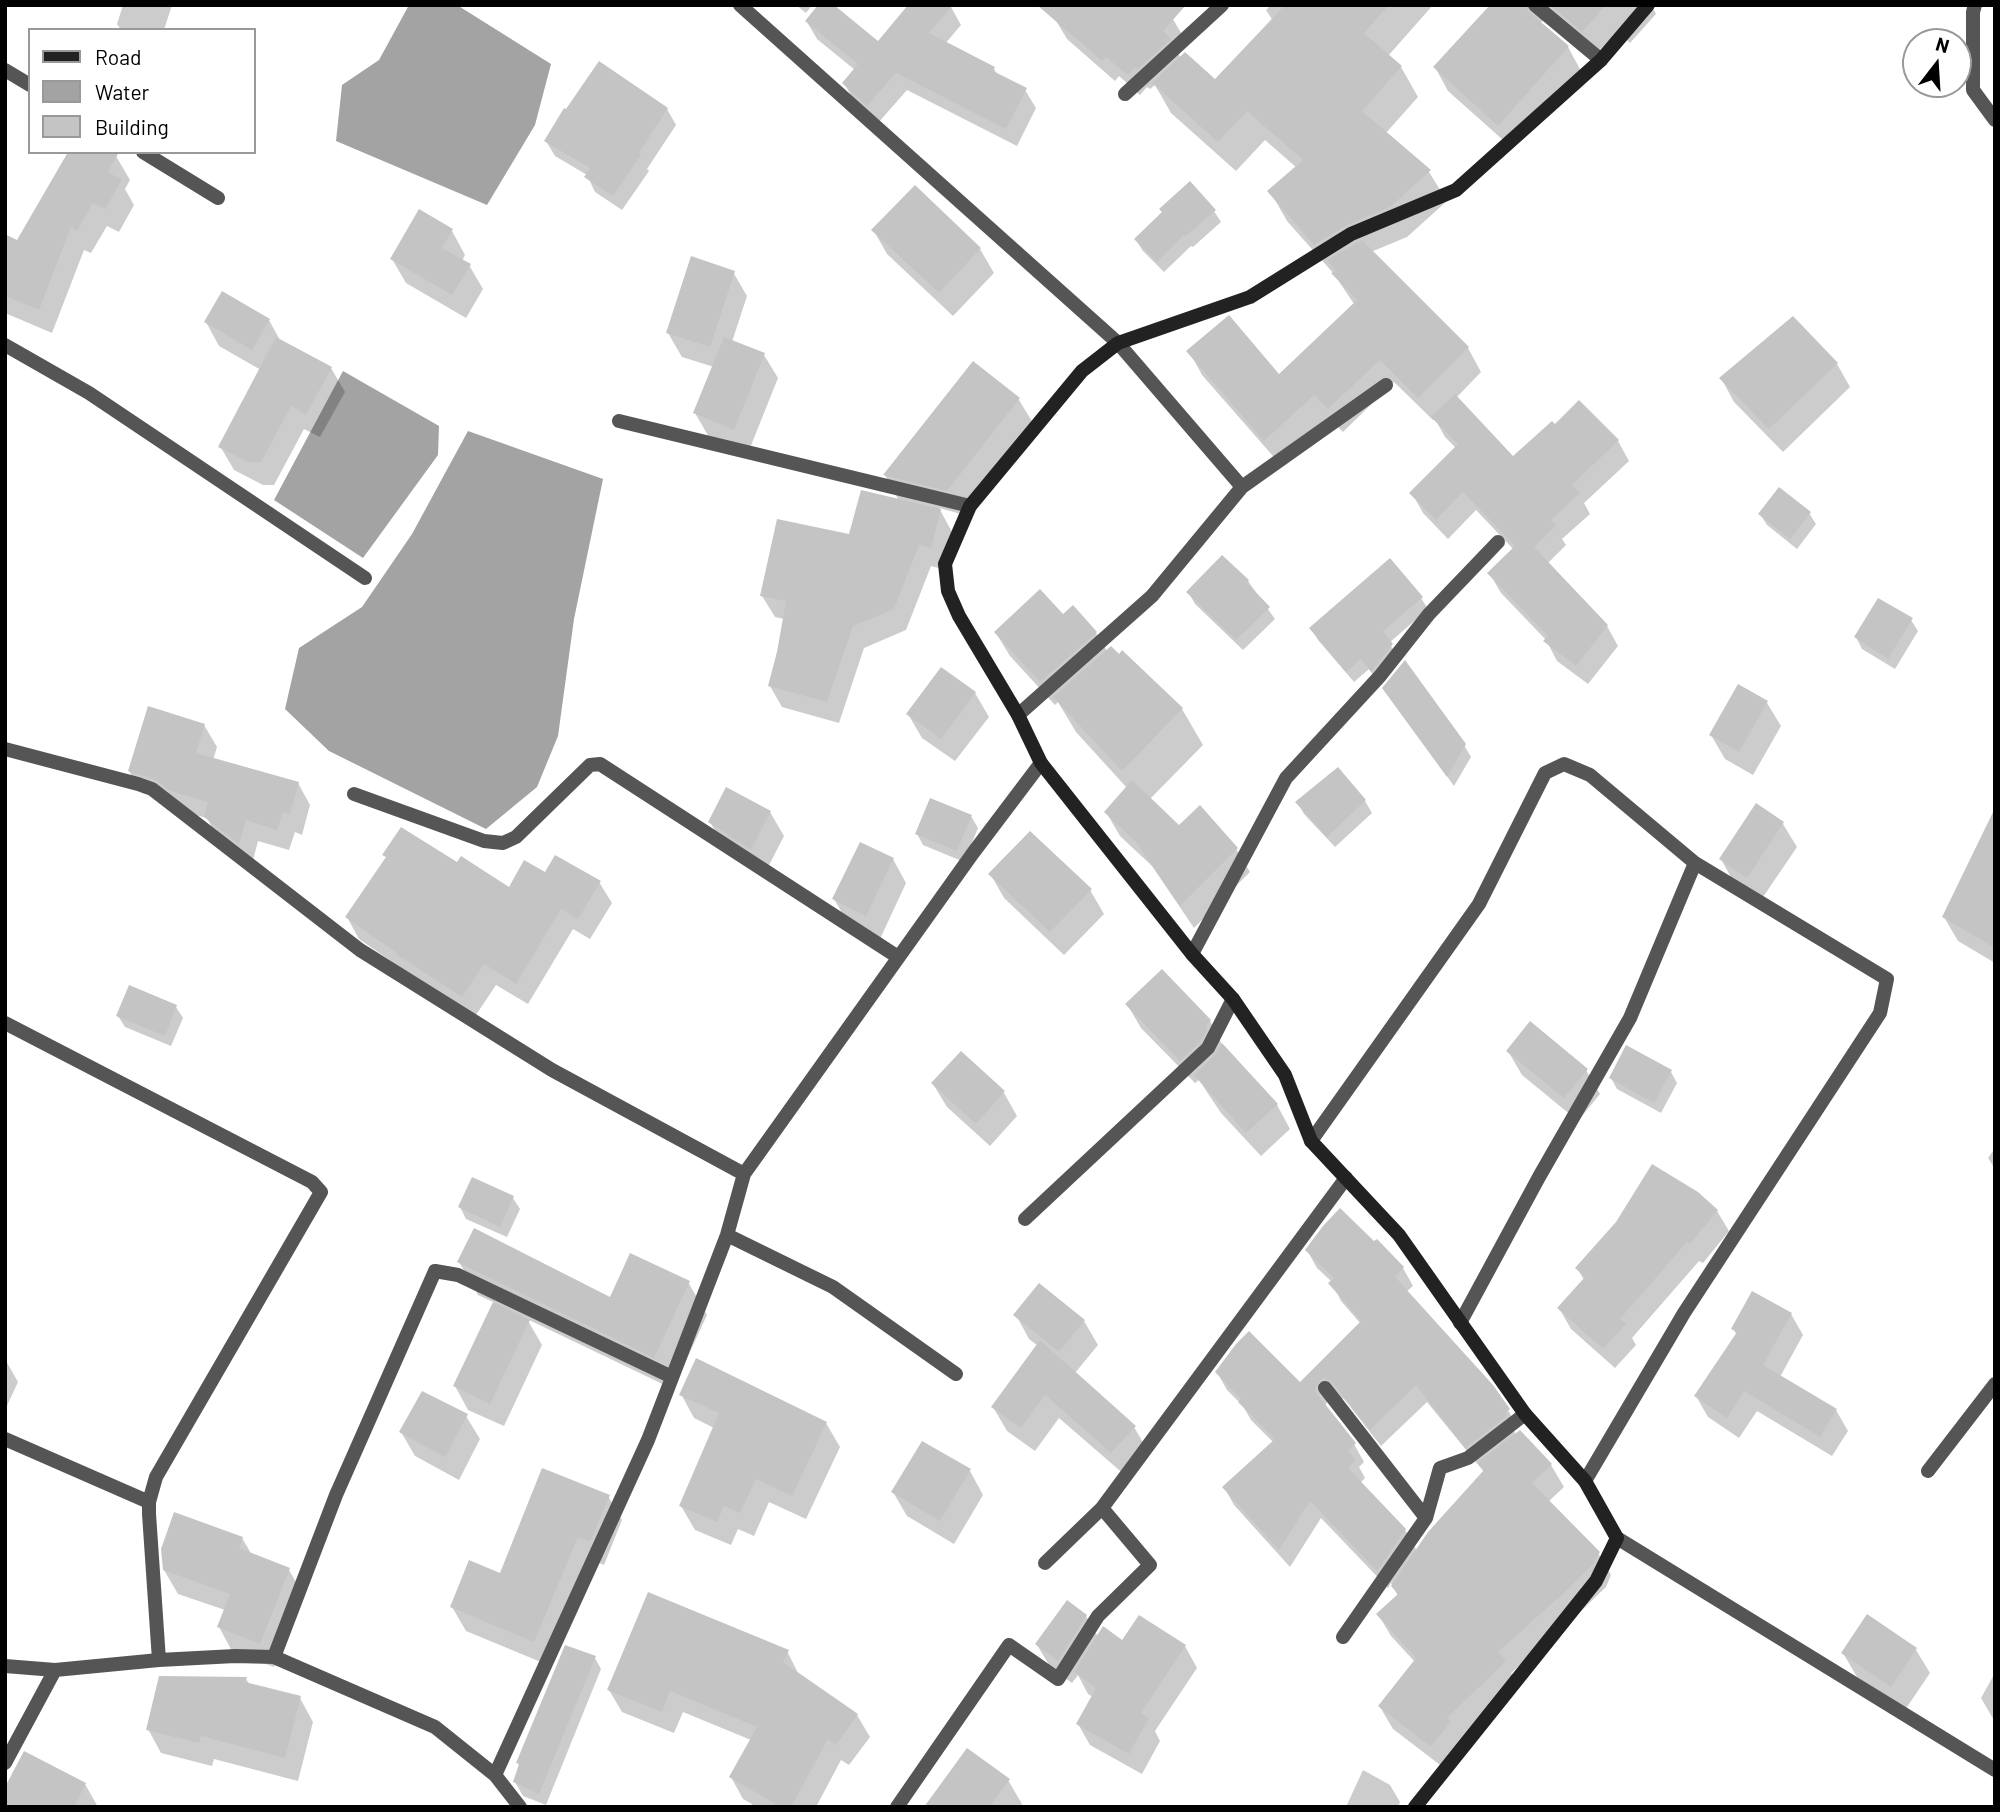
<!DOCTYPE html>
<html>
<head>
<meta charset="utf-8">
<style>
	body { margin:0 }
	#map { position:relative; width:2000px; height:1812px; overflow:hidden; background:#fff; font-family:Barlow,sans-serif }
	canvas { display:block }
	.frame { position:absolute; inset:0; border:7px solid #000; pointer-events:none }
	.legend { position:absolute; left:28px; top:28px; width:228px; height:126px; box-sizing:border-box; background:#fff; border:2px solid #999; margin:0; padding:9px 12px; list-style:none; font-size:21px; color:#000 }
	.legend li { display:flex; align-items:center; gap:14px; height:35px }
	.legend b { width:35px; border:2px solid #999 }
	.north { position:absolute; left:1902px; top:28px; width:70px; height:70px; box-sizing:border-box; background:#fff; border:2px solid #999; border-radius:50%; rotate:17deg; font-size:19px; font-weight:700; line-height:28px; text-align:center; color:#000 }
	.north::after { content:''; display:block; margin:auto; width:24px; height:32px; background:#000; clip-path:polygon(50% 0,100% 100%,50% 72%,0 100%) }
</style>
</head>
<body>
<div id="map">
<canvas width="2000" height="1812"></canvas>
<div class="frame"></div>
<ul class="legend">
<li><b style="height:9px;background:#222"></b>Road</li>
<li><b style="height:19px;background:#a3a3a3"></b>Water</li>
<li><b style="height:19px;background:#c4c4c4"></b>Building</li>
</ul>
<div class="north">N</div>
</div>
<script>
const c = document.querySelector('canvas').getContext('2d');
c.lineJoin = 'round';
function paint(path, color) {
  c.fillStyle = color;
  c.fill(path, 'evenodd');
}
function stroke(path, color, width, dash) {
  c.strokeStyle = color;
  c.lineWidth = width;
  c.lineCap = dash ? 'butt' : 'round';
  c.setLineDash(dash || []);
  c.stroke(path);
}
paint(new Path2D(`
	M 409,5 L 457,5 L 551,64 L 535,125 L 487,205 L 336,141 L 342,85 L 379,60 Z
	M 343,371 L 439,426 L 438,455 L 363,558 L 274,500 Z
	M 468,431 L 603,479 L 574,619 L 558,736 L 537,787 L 486,829 L 329,751 L 285,709 L 299,648 L 362,607 L 412,534 Z`), '#a3a3a3');
paint(new Path2D(`
	M 123,5 L 172,5 L 164,30 L 121,30 L 117,24 Z
	M 796,5 L 812,5 L 806,13 Z
	M 1271,5 L 1433,5 L 1388,56 L 1401,67 L 1418,97 L 1385,134 L 1429,172 L 1447,201 L 1407,237 L 1371,252 L 1468,348 L 1481,372 L 1456,398 L 1513,458 L 1618,441 L 1629,461 L 1584,503 L 1590,514 L 1562,539 L 1566,545 L 1547,564 L 1607,626 L 1618,646 L 1588,684 L 1557,661 L 1546,640 L 1501,593 L 1490,574 L 1514,550 L 1476,510 L 1448,539 L 1423,513 L 1412,493 L 1456,448 L 1445,437 L 1435,419 L 1433,420 L 1394,382 L 1343,432 L 1329,418 L 1279,463 L 1202,375 L 1189,351 L 1279,377 L 1354,304 L 1334,274 L 1287,221 L 1270,191 L 1297,168 L 1265,140 L 1236,171 L 1171,113 L 1155,85 L 1150,89 L 1147,87 L 1140,95 L 1119,76 L 1115,81 L 1067,39 L 1055,19 L 1173,19 L 1185,40 L 1176,50 L 1181,58 L 1215,81 L 1273,21 L 1266,10 Z
	M 1505,5 L 1651,5 L 1656,14 L 1630,43 L 1617,31 L 1596,54 L 1550,19 L 1541,22 L 1540,24 L 1568,47 L 1581,71 L 1512,148 L 1448,91 L 1435,67 Z
	M 951,7 L 961,25 L 945,44 L 994,69 L 998,76 L 1025,90 L 1036,108 L 1017,146 L 907,90 L 878,123 L 854,101 L 844,83 L 855,70 L 817,39 L 807,22 L 878,43 Z
	M 667,109 L 676,125 L 647,169 L 649,171 L 622,210 L 595,192 L 587,175 L 555,156 L 546,141 Z
	M 116,156 L 130,180 L 125,189 L 134,205 L 119,232 L 107,226 L 91,253 L 84,250 L 52,333 L 5,313 L 5,236 L 18,242 Z
	M 1214,211 L 1221,222 L 1193,247 L 1191,246 L 1164,272 L 1143,251 L 1136,240 Z
	M 452,231 L 465,255 L 462,261 L 469,265 L 483,289 L 466,318 L 406,283 L 392,259 Z
	M 874,231 L 980,249 L 994,273 L 953,316 L 887,254 Z
	M 733,272 L 747,296 L 732,342 L 764,355 L 778,378 L 748,453 L 709,437 L 695,413 L 714,367 L 682,357 L 668,333 Z
	M 269,320 L 281,342 L 331,368 L 345,392 L 320,437 L 304,429 L 274,485 L 263,485 L 234,470 L 220,446 L 261,370 L 219,346 L 206,322 Z
	M 973,363 L 1019,400 L 1033,423 L 961,514 L 939,508 L 952,532 L 942,569 L 931,566 L 906,630 L 864,648 L 839,723 L 782,707 L 770,686 L 784,619 L 775,617 L 762,596 L 899,501 L 885,475 Z
	M 1837,364 L 1850,387 L 1783,452 L 1734,402 L 1721,378 Z
	M 1809,513 L 1816,524 L 1797,549 L 1767,525 L 1760,514 Z
	M 1222,557 L 1248,581 L 1275,619 L 1243,650 L 1195,604 L 1189,593 Z
	M 1421,598 L 1428,609 L 1389,643 L 1398,657 L 1378,682 L 1369,669 L 1354,682 L 1318,640 L 1311,628 Z
	M 1063,617 L 1096,633 L 1107,651 L 1119,657 L 1122,653 L 1182,709 L 1203,745 L 1150,799 L 1179,827 L 1236,849 L 1250,872 L 1194,928 L 1152,866 L 1120,836 L 1106,812 L 1127,788 L 1076,732 L 1058,702 L 1055,705 L 1010,656 L 996,633 Z
	M 1911,620 L 1918,631 L 1895,669 L 1862,649 L 1856,637 Z
	M 975,693 L 989,717 L 955,761 L 922,738 L 908,714 Z
	M 1391,699 L 1464,745 L 1471,757 L 1454,786 Z
	M 1767,703 L 1781,726 L 1753,775 L 1725,759 L 1711,735 Z
	M 204,725 L 217,747 L 213,760 L 298,783 L 310,805 L 302,835 L 295,832 L 289,850 L 258,841 L 252,864 L 218,839 L 207,818 L 184,812 L 170,801 L 142,793 L 129,771 Z
	M 1338,770 L 1365,801 L 1372,813 L 1335,847 L 1304,814 L 1298,803 Z
	M 1756,805 L 1783,824 L 1797,847 L 1761,900 L 1734,883 L 1721,859 Z
	M 770,812 L 784,836 L 765,873 L 724,846 L 710,822 Z
	M 971,816 L 978,828 L 964,862 L 923,845 L 917,834 Z
	M 1995,820 L 1995,963 L 1958,941 L 1944,917 Z
	M 385,855 L 458,865 L 509,889 L 545,874 L 599,882 L 612,903 L 590,939 L 573,929 L 528,1004 L 496,985 L 474,1018 L 359,939 L 347,917 L 387,859 Z
	M 893,859 L 906,883 L 880,939 L 848,923 L 834,899 Z
	M 991,875 L 1090,890 L 1104,914 L 1064,955 L 1004,898 Z
	M 1127,1004 L 1210,1021 L 1223,1046 L 1277,1105 L 1290,1129 L 1261,1156 L 1221,1113 L 1199,1080 L 1195,1083 L 1141,1028 Z
	M 176,1007 L 183,1018 L 171,1046 L 125,1027 L 118,1016 Z
	M 1508,1051 L 1586,1070 L 1600,1094 L 1578,1121 L 1522,1075 Z
	M 1671,1072 L 1677,1083 L 1661,1113 L 1617,1089 L 1611,1078 Z
	M 933,1084 L 1004,1093 L 1017,1116 L 990,1146 L 947,1107 Z
	M 1995,1148 L 1995,1169 L 1988,1158 Z
	M 1697,1194 L 1717,1211 L 1729,1231 L 1703,1263 L 1699,1261 L 1632,1338 L 1636,1345 L 1615,1368 L 1571,1329 L 1559,1308 L 1584,1280 L 1577,1268 Z
	M 513,1198 L 520,1209 L 507,1237 L 466,1219 L 460,1207 Z
	M 1377,1241 L 1403,1268 L 1413,1286 L 1406,1292 L 1508,1410 L 1518,1428 L 1514,1431 L 1516,1435 L 1520,1432 L 1551,1465 L 1564,1487 L 1548,1502 L 1598,1553 L 1611,1575 L 1606,1587 L 1580,1612 L 1511,1673 L 1518,1684 L 1444,1768 L 1393,1729 L 1380,1707 L 1415,1662 L 1391,1636 L 1378,1614 L 1398,1596 L 1391,1583 L 1388,1588 L 1321,1518 L 1290,1567 L 1234,1505 L 1224,1487 L 1274,1443 L 1251,1420 L 1243,1406 L 1227,1390 L 1217,1372 L 1300,1384 L 1361,1324 L 1341,1301 L 1332,1282 L 1317,1268 L 1307,1250 L 1374,1243 ZM 1335,1396 L 1344,1399 L 1381,1446 L 1427,1402 L 1484,1472 L 1417,1551 L 1405,1530 L 1360,1483 L 1365,1478 L 1359,1467 L 1364,1462 L 1354,1444 L 1325,1407 L 1328,1399 Z
	M 459,1262 L 610,1300 L 688,1282 L 707,1315 L 673,1389 L 527,1319 L 542,1345 L 504,1426 L 468,1410 L 455,1386 L 495,1303 L 478,1295 Z
	M 1791,1314 L 1803,1335 L 1780,1377 L 1836,1410 L 1848,1431 L 1832,1456 L 1757,1411 L 1739,1438 L 1708,1417 L 1696,1396 L 1737,1335 L 1733,1329 Z
	M 1016,1315 L 1084,1321 L 1098,1345 L 1075,1373 L 1134,1427 L 1148,1451 L 1126,1476 L 1059,1418 L 1035,1451 L 1007,1431 L 993,1407 L 1038,1346 L 1029,1339 Z
	M 5,1359 L 18,1382 L 5,1410 Z
	M 681,1394 L 826,1423 L 840,1447 L 806,1519 L 769,1502 L 754,1536 L 738,1529 L 731,1545 L 695,1530 L 681,1506 L 714,1428 L 694,1418 Z
	M 466,1416 L 480,1439 L 459,1480 L 415,1456 L 401,1432 Z
	M 970,1471 L 983,1495 L 954,1544 L 907,1516 L 893,1492 Z
	M 608,1496 L 622,1520 L 604,1565 L 592,1560 L 548,1665 L 466,1631 L 452,1607 L 501,1575 Z
	M 242,1538 L 252,1555 L 289,1570 L 303,1594 L 274,1667 L 232,1651 L 219,1627 L 225,1610 L 178,1594 L 164,1570 Z
	M 1086,1616 L 1098,1637 L 1123,1642 L 1185,1646 L 1197,1668 L 1155,1731 L 1160,1741 L 1142,1774 L 1090,1745 L 1078,1724 L 1093,1697 L 1088,1694 L 1078,1675 L 1072,1683 L 1051,1668 L 1037,1645 Z
	M 1916,1650 L 1930,1673 L 1905,1710 L 1857,1677 L 1843,1653 Z
	M 787,1651 L 799,1675 L 857,1715 L 870,1737 L 849,1765 L 841,1760 L 816,1807 L 750,1807 L 752,1804 L 743,1799 L 731,1777 L 751,1740 L 683,1712 L 674,1733 L 622,1712 L 609,1690 Z
	M 595,1658 L 601,1669 L 546,1805 L 523,1796 L 515,1782 L 520,1767 L 518,1763 Z
	M 1995,1673 L 1995,1722 L 1981,1698 Z
	M 246,1679 L 250,1685 L 300,1698 L 313,1722 L 298,1781 L 214,1759 L 212,1766 L 161,1753 L 148,1729 Z
	M 1363,1770 L 1390,1785 L 1400,1802 L 1398,1807 L 1346,1807 Z
	M 1008,1780 L 1022,1804 L 1020,1807 L 926,1807 Z
	M 85,1784 L 98,1807 L 5,1807 Z`), '#0003');
paint(new Path2D(`
	M 818,5 L 834,5 L 878,41 L 908,5 L 953,5 L 929,33 L 995,67 L 993,71 L 1027,88 L 1006,129 L 896,73 L 867,106 L 842,83 L 858,64 L 805,21 Z
	M 1037,5 L 1186,5 L 1163,31 L 1171,39 L 1137,70 L 1135,67 L 1128,75 L 1106,57 L 1102,61 Z
	M 1285,5 L 1389,5 L 1364,33 L 1402,66 L 1362,111 L 1431,170 L 1390,207 L 1347,225 L 1314,245 L 1267,191 L 1303,160 L 1247,111 L 1218,142 L 1152,83 L 1185,52 L 1215,79 Z
	M 1490,5 L 1526,5 L 1529,12 L 1569,46 L 1498,126 L 1433,67 Z
	M 1550,5 L 1606,5 L 1582,32 Z
	M 599,61 L 668,108 L 639,153 L 641,155 L 613,196 L 584,177 L 590,168 L 544,141 L 564,108 L 566,109 Z
	M 68,152 L 119,152 L 108,172 L 122,180 L 105,209 L 93,203 L 77,231 L 71,227 L 39,310 L 5,296 L 5,234 L 17,240 Z
	M 1190,181 L 1216,210 L 1185,237 L 1184,235 L 1157,262 L 1134,239 L 1162,212 L 1159,209 Z
	M 915,185 L 981,248 L 939,293 L 871,230 Z
	M 419,209 L 453,229 L 442,248 L 471,264 L 452,295 L 390,259 Z
	M 1362,240 L 1469,347 L 1418,398 L 1380,360 L 1328,409 L 1314,395 L 1264,441 L 1186,351 L 1229,315 L 1279,374 L 1357,300 L 1331,273 L 1336,271 L 1327,260 Z
	M 691,256 L 735,271 L 710,347 L 666,333 Z
	M 222,291 L 270,319 L 252,350 L 204,322 Z
	M 1793,316 L 1838,363 L 1769,429 L 1719,378 Z
	M 276,337 L 332,367 L 306,415 L 291,406 L 261,462 L 248,462 L 218,447 Z
	M 724,337 L 765,353 L 734,430 L 693,413 Z
	M 973,361 L 1020,398 L 947,491 L 883,475 Z
	M 1455,394 L 1513,456 L 1552,421 L 1555,424 L 1579,400 L 1619,440 L 1572,485 L 1580,493 L 1551,520 L 1556,525 L 1534,547 L 1608,625 L 1576,666 L 1543,641 L 1548,636 L 1487,573 L 1515,546 L 1463,492 L 1436,520 L 1409,493 L 1458,444 L 1431,417 Z
	M 1779,487 L 1811,512 L 1790,539 L 1758,514 Z
	M 861,490 L 941,509 L 931,548 L 919,545 L 894,609 L 853,626 L 827,702 L 768,686 L 777,652 L 786,601 L 760,596 L 777,519 L 849,534 Z
	M 1222,555 L 1249,580 L 1247,583 L 1270,607 L 1236,640 L 1186,592 Z
	M 1390,558 L 1423,597 L 1383,631 L 1393,644 L 1371,672 L 1361,659 L 1346,672 L 1309,628 Z
	M 1040,589 L 1063,614 L 1073,605 L 1097,632 L 1040,682 L 994,632 Z
	M 1878,598 L 1913,618 L 1888,659 L 1854,637 Z
	M 1111,646 L 1119,654 L 1122,650 L 1183,708 L 1122,771 L 1053,697 Z
	M 1405,660 L 1466,744 L 1447,777 L 1382,688 Z
	M 941,667 L 976,692 L 941,739 L 906,714 Z
	M 1738,684 L 1768,701 L 1739,752 L 1709,735 Z
	M 148,706 L 205,724 L 196,753 L 299,782 L 290,814 L 283,812 L 277,830 L 246,820 L 239,844 L 204,817 L 208,802 L 170,791 L 156,780 L 128,771 Z
	M 1338,767 L 1366,800 L 1327,837 L 1295,802 Z
	M 1132,780 L 1179,825 L 1200,805 L 1238,848 L 1180,906 L 1136,842 L 1104,812 Z
	M 726,787 L 771,811 L 751,850 L 708,822 Z
	M 930,798 L 972,815 L 957,851 L 915,834 Z
	M 1756,803 L 1784,822 L 1747,878 L 1719,859 Z
	M 1995,808 L 1995,948 L 1942,917 Z
	M 401,827 L 457,862 L 461,856 L 509,887 L 524,860 L 545,872 L 555,855 L 601,881 L 578,919 L 561,909 L 516,984 L 484,964 L 462,997 L 396,954 L 397,953 L 345,917 L 386,857 L 382,855 Z
	M 1030,831 L 1092,889 L 1050,932 L 988,874 Z
	M 860,842 L 894,858 L 866,916 L 832,899 Z
	M 1162,969 L 1211,1020 L 1206,1026 L 1208,1027 L 1200,1042 L 1180,1061 L 1125,1004 Z
	M 129,985 L 177,1005 L 165,1036 L 116,1016 Z
	M 1530,1021 L 1588,1069 L 1564,1098 L 1506,1051 Z
	M 1222,1043 L 1278,1104 L 1246,1133 L 1194,1075 L 1215,1055 Z
	M 1626,1045 L 1672,1070 L 1654,1103 L 1609,1078 Z
	M 961,1051 L 1005,1091 L 976,1124 L 931,1083 Z
	M 1652,1164 L 1698,1192 L 1718,1210 L 1690,1244 L 1687,1242 L 1620,1319 L 1626,1324 L 1603,1349 L 1557,1308 L 1585,1277 L 1575,1268 L 1616,1222 Z
	M 472,1177 L 514,1196 L 500,1227 L 458,1207 Z
	M 1340,1208 L 1374,1241 L 1377,1239 L 1404,1267 L 1395,1277 L 1493,1385 L 1510,1409 L 1505,1413 L 1507,1416 L 1465,1448 L 1416,1385 L 1370,1430 L 1332,1382 L 1324,1378 L 1319,1381 L 1315,1389 L 1317,1394 L 1356,1443 L 1348,1451 L 1356,1460 L 1348,1468 L 1406,1529 L 1377,1571 L 1310,1501 L 1279,1550 L 1222,1487 L 1275,1439 L 1238,1402 L 1241,1399 L 1215,1372 L 1236,1344 L 1249,1331 L 1300,1382 L 1361,1321 L 1328,1283 L 1334,1278 L 1305,1250 L 1323,1226 Z
	M 474,1228 L 610,1297 L 630,1253 L 690,1281 L 654,1358 L 457,1262 Z
	M 1039,1283 L 1085,1320 L 1059,1352 L 1013,1315 Z
	M 1752,1291 L 1792,1313 L 1763,1365 L 1837,1409 L 1820,1437 L 1744,1391 L 1727,1418 L 1694,1396 L 1737,1332 L 1731,1329 Z
	M 493,1302 L 530,1320 L 490,1404 L 453,1386 Z
	M 1040,1340 L 1136,1426 L 1111,1453 L 1045,1395 L 1021,1428 L 991,1407 Z
	M 696,1358 L 827,1422 L 792,1496 L 756,1479 L 740,1513 L 724,1506 L 717,1522 L 679,1506 L 719,1413 L 679,1395 Z
	M 422,1391 L 468,1414 L 445,1457 L 399,1432 Z
	M 1520,1430 L 1552,1464 L 1532,1483 L 1600,1552 L 1593,1564 L 1567,1590 L 1498,1652 L 1506,1661 L 1447,1718 L 1451,1721 L 1431,1747 L 1378,1706 L 1416,1658 L 1376,1614 L 1398,1594 L 1391,1586 L 1428,1532 L 1484,1470 L 1477,1463 Z
	M 922,1441 L 971,1469 L 940,1521 L 891,1492 Z
	M 542,1468 L 610,1495 L 590,1542 L 578,1537 L 534,1642 L 450,1607 L 469,1560 L 500,1573 Z
	M 174,1512 L 243,1537 L 239,1548 L 290,1568 L 260,1644 L 217,1627 L 230,1594 L 163,1570 L 161,1549 Z
	M 648,1592 L 789,1650 L 783,1662 L 858,1714 L 836,1745 L 828,1739 L 791,1807 L 781,1807 L 729,1777 L 757,1727 L 670,1691 L 662,1712 L 607,1690 Z
	M 1067,1600 L 1087,1615 L 1058,1661 L 1035,1644 Z
	M 1867,1614 L 1917,1648 L 1891,1687 L 1841,1653 Z
	M 1139,1615 L 1186,1645 L 1141,1713 L 1149,1718 L 1129,1754 L 1076,1724 L 1096,1688 L 1074,1672 L 1103,1626 L 1122,1640 Z
	M 565,1645 L 596,1656 L 539,1794 L 513,1782 L 519,1764 L 516,1763 Z
	M 159,1676 L 247,1677 L 245,1682 L 301,1696 L 285,1758 L 201,1736 L 199,1743 L 146,1730 Z
	M 967,1748 L 1010,1779 L 989,1807 L 924,1807 Z
	M 24,1751 L 86,1783 L 74,1807 L 5,1807 L 5,1787 Z`), '#c4c4c4');
stroke(new Path2D(`
	M 1975,5 L 1973,12 L 1973,90 L 1995,120`), '#555', 14);
stroke(new Path2D(`
	M 740,5 L 1118,343 L 1242,487
	M 1535,5 L 1601,60
	M 5,70 L 30,85
	M 1125,94 L 1222,5
	M 143,152 L 218,198
	M 5,345 L 89,393 L 365,578
	M 619,421 L 970,506
	M 1018,715 L 1152,596 L 1242,487 L 1386,385
	M 5,749 L 138,784 L 152,789 L 360,950 L 552,1070 L 744,1174
	M 354,794 L 484,841 L 503,843 L 516,837 L 590,765 L 600,764 L 898,957
	M 1192,954 L 1286,778 L 1380,676 L 1429,614 L 1498,542
	M 5,1023 L 312,1182 L 321,1192 L 156,1477 L 149,1502 L 149,1514 L 159,1660
	M 1311,1141 L 1479,904 L 1545,773 L 1564,764 L 1590,775 L 1695,863 L 1630,1018 L 1539,1177 L 1460,1323
	M 1025,1219 L 1208,1048 L 1233,999
	M 727,1235 L 833,1287 L 956,1374
	M 1325,1388 L 1426,1518 L 1440,1468 L 1468,1458 L 1525,1414
	M 5,1439 L 149,1502
	M 1928,1471 L 1995,1384
	M 1585,1481 L 1684,1313 L 1880,1013 L 1887,979 L 1695,863
	M 1617,1538 L 1995,1770
	M 1045,1563 L 1102,1508
	M 1343,1637 L 1426,1518
	M 274,1657 L 336,1495 L 435,1271 L 458,1275 L 672,1377
	M 5,1666 L 55,1670 L 159,1660 L 235,1656 L 274,1657 L 435,1727 L 495,1775 L 520,1807
	M 5,1763 L 55,1670
	M 495,1775 L 648,1440 L 727,1235 L 744,1174 L 973,853 L 1041,763
	M 897,1807 L 1009,1645 L 1058,1679 L 1098,1616 L 1150,1565 L 1102,1508 L 1346,1178`), '#555', 14);
stroke(new Path2D(`
	M 1415,1807 L 1596,1581 L 1617,1538 L 1585,1481 L 1525,1414 L 1399,1235 L 1311,1141 L 1285,1075 L 1233,999 L 1192,954 L 1041,763 L 1018,715 L 959,616 L 948,591 L 945,564 L 970,506 L 1082,371 L 1118,343 L 1250,297 L 1351,234 L 1456,190 L 1601,60 L 1648,5`), '#222', 14);
</script>
</body>
</html>
